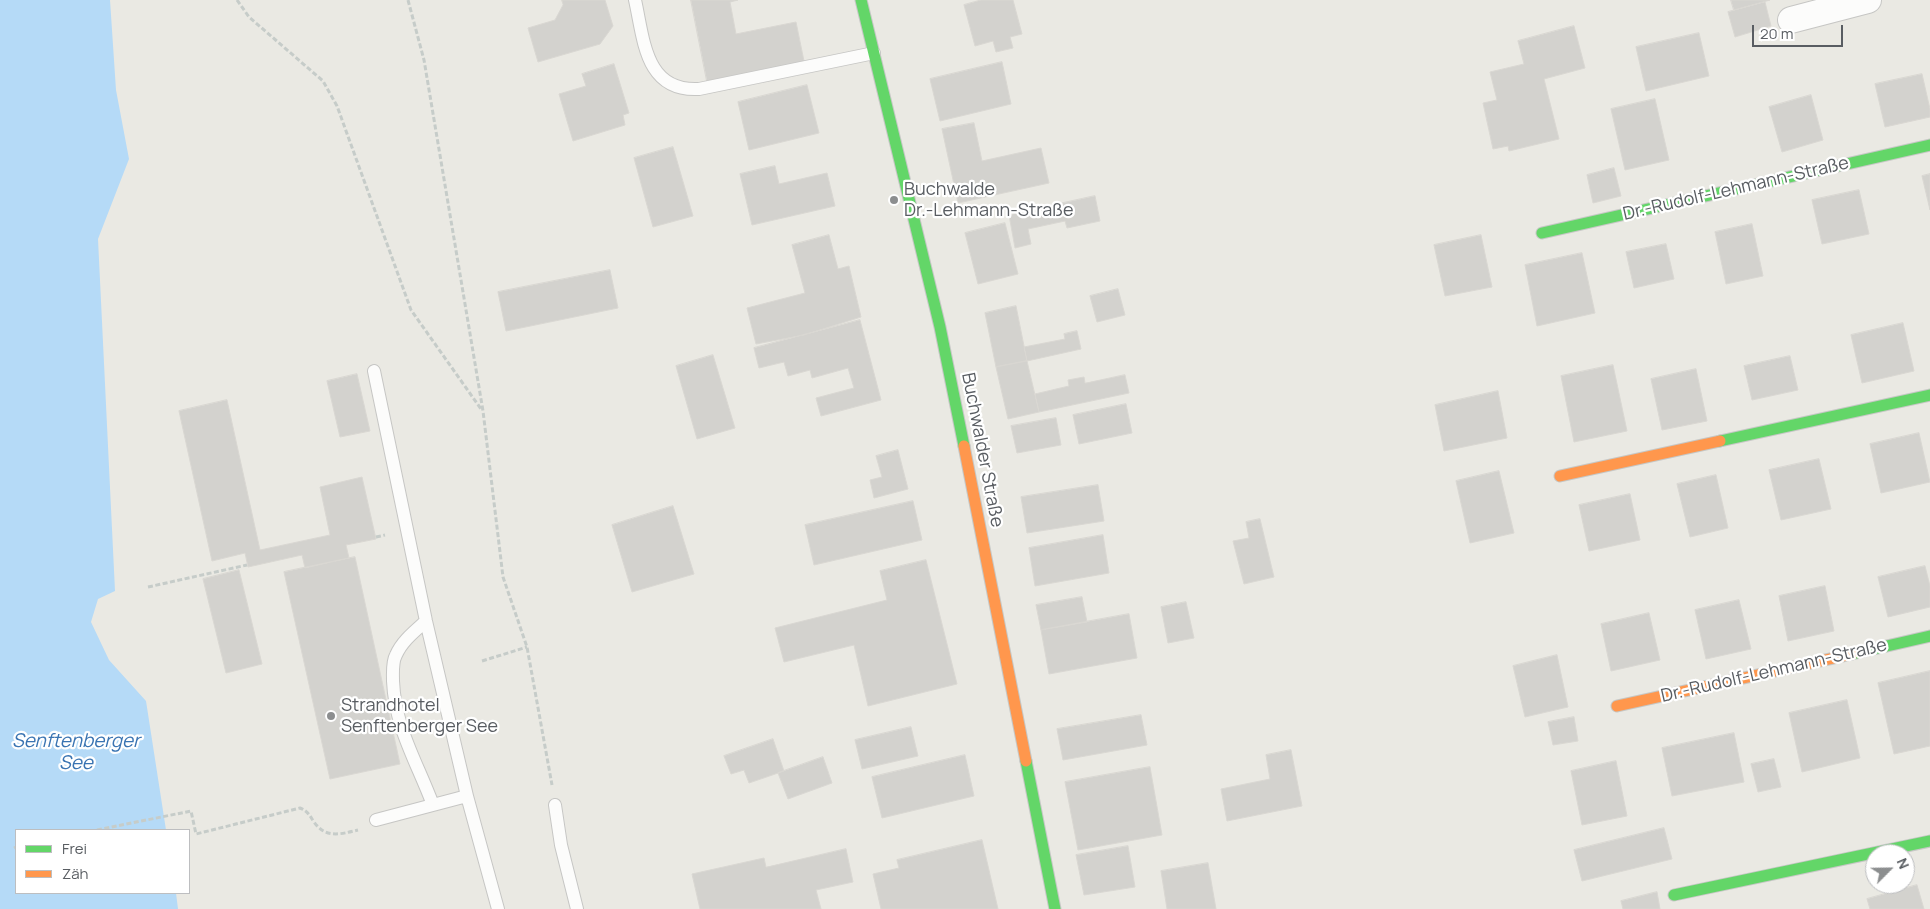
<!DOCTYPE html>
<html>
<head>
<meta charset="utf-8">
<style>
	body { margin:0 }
	#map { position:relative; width:1930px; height:909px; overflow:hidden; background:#eae9e3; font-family:Manrope,sans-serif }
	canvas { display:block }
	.legend { position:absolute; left:15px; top:829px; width:175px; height:65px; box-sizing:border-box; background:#fff; border:1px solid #bdbec0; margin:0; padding:6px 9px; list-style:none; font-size:15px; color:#595d62 }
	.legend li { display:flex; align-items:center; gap:10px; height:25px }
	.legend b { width:25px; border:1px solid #bdbec0 }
	.north { position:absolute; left:1865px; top:844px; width:50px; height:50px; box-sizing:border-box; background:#fff; border:1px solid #bdbec0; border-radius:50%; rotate:67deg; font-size:14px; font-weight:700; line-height:20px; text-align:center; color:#595d62 }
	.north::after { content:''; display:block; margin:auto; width:18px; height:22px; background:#8c8e8f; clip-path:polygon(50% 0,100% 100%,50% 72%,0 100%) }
	.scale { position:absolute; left:1752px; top:25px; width:91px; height:22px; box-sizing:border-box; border:2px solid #595d62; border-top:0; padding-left:6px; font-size:15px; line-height:18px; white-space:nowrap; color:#595d62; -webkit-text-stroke:4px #fff; paint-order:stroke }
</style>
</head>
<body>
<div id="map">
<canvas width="1930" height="909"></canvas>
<ul class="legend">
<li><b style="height:6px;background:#63d668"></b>Frei</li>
<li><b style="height:6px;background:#ff974d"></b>Zäh</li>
</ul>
<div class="north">N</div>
<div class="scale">20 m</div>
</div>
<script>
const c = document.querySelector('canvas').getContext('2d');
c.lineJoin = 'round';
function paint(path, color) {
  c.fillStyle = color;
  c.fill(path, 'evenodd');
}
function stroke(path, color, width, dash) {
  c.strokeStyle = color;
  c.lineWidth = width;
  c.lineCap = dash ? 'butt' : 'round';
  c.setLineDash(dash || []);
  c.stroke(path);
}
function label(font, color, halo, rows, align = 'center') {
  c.font = font + ' Manrope,sans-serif';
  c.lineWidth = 4.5;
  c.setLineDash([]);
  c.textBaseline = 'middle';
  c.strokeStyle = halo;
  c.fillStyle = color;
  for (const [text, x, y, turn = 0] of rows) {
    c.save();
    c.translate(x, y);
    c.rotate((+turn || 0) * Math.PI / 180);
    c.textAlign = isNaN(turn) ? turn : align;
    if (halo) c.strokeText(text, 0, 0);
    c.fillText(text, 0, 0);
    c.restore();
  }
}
paint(new Path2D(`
	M 0,0 L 110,0 L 116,90 L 129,159 L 98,239 L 115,591 L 98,599 L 91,622 L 109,660 L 146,701 L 166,830 L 16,830 L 16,893 L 176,893 L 178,909 L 0,909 Z`), '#b5daf7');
const building = new Path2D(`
	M 562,0 L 605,0 L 613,26 L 600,44 L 538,62 L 528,28 L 555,20 L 563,5 Z
	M 691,0 L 738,0 L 730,2 L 736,34 L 796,22 L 804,61 L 707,81 Z
	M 981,0 L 1013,0 L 1022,34 L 1010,37 L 1013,48 L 996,52 L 993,41 L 975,46 L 964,5 Z
	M 1731,0 L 1770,0 L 1734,10 Z
	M 1765,2 L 1771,26 L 1735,37 L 1728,12 Z
	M 1574,26 L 1585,68 L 1544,79 L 1559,139 L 1509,151 L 1508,146 L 1493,149 L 1483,103 L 1497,100 L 1490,72 L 1524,64 L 1518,41 Z
	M 1699,33 L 1709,76 L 1646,91 L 1636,47 Z
	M 1002,62 L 1011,104 L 940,121 L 930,79 Z
	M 614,64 L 629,113 L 623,115 L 625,125 L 573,141 L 559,94 L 586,86 L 582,74 Z
	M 1922,74 L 1930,109 L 1930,117 L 1885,127 L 1875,84 Z
	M 807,85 L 819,133 L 749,150 L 738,102 Z
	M 1811,95 L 1823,140 L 1782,152 L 1769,107 Z
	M 1655,99 L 1669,160 L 1625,170 L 1611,109 Z
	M 974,123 L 982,161 L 1041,148 L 1049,183 L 958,203 L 942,129 Z
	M 673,147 L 693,216 L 653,227 L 634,158 Z
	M 775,166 L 779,184 L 827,173 L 835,206 L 752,225 L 740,174 Z
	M 1614,168 L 1621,196 L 1593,203 L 1587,175 Z
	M 1930,174 L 1930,210 L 1922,176 Z
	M 1859,190 L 1869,234 L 1822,244 L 1812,200 Z
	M 1095,196 L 1100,221 L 1067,228 L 1065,221 L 1028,229 L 1031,244 L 1015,248 L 1009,215 Z
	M 1005,223 L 1018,274 L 978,284 L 965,233 Z
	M 1752,224 L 1763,276 L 1726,284 L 1715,232 Z
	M 829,235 L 838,269 L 849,266 L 861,317 L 804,335 L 756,344 L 747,308 L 805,293 L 792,245 Z
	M 1481,235 L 1492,287 L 1445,296 L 1434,245 Z
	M 1666,244 L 1674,279 L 1634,288 L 1626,252 Z
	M 1582,253 L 1595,313 L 1537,326 L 1525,265 Z
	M 610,270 L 618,308 L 506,331 L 498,292 Z
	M 1118,289 L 1125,315 L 1097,322 L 1090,296 Z
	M 1016,306 L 1027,361 L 996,367 L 985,313 Z
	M 860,320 L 881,400 L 821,416 L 816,398 L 854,388 L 848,368 L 812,378 L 810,370 L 788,376 L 784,362 L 759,368 L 754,348 Z
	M 1903,323 L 1914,371 L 1862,383 L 1851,335 Z
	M 1077,331 L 1081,349 L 1027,361 L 1024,347 L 1065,339 L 1064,334 Z
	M 713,355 L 735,428 L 697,439 L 676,366 Z
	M 1790,356 L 1798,390 L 1752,400 L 1744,366 Z
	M 1027,361 L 1039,412 L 1008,419 L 996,367 Z
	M 1613,365 L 1627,431 L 1574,442 L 1561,376 Z
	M 1696,369 L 1707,421 L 1662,430 L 1651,379 Z
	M 357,374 L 370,431 L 340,437 L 327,381 Z
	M 1125,375 L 1129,393 L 1039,412 L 1035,394 L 1069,386 L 1068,380 L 1084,377 L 1085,383 Z
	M 1498,391 L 1507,438 L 1444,451 L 1435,405 Z
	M 227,400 L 260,550 L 330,535 L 320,487 L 362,477 L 376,539 L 346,545 L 349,558 L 305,568 L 302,555 L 248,567 L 245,553 L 212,561 L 179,411 Z
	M 1126,404 L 1132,433 L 1079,444 L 1073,415 Z
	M 1056,418 L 1061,445 L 1017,453 L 1011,426 Z
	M 1919,433 L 1930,482 L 1881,493 L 1870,444 Z
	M 898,450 L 908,489 L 874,498 L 870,480 L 882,477 L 876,456 Z
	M 1819,459 L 1831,509 L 1781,520 L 1769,470 Z
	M 1499,471 L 1514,533 L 1470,543 L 1456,481 Z
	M 1716,475 L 1728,528 L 1690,537 L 1677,484 Z
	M 1098,485 L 1104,521 L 1027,533 L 1021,497 Z
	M 1630,494 L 1640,540 L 1589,551 L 1579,505 Z
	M 913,501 L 922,540 L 814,565 L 805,525 Z
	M 673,506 L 694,574 L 632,592 L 612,525 Z
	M 1260,519 L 1274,577 L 1244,584 L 1233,541 L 1249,538 L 1246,522 Z
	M 1103,535 L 1109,573 L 1035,586 L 1029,548 Z
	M 355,557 L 400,764 L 330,779 L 284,572 Z
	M 926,560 L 957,684 L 868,706 L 854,645 L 784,662 L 775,628 L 887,600 L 880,571 Z
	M 1925,566 L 1930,586 L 1930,607 L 1888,617 L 1878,577 Z
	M 239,570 L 262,664 L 226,673 L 203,579 Z
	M 1825,586 L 1834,631 L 1788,641 L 1779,596 Z
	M 1082,597 L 1087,622 L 1041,630 L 1036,605 Z
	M 1739,600 L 1751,649 L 1706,659 L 1695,610 Z
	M 1186,602 L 1194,638 L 1168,643 L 1161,607 Z
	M 1649,613 L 1660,660 L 1611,671 L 1601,624 Z
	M 1129,614 L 1137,658 L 1049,674 L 1041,630 Z
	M 1557,655 L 1568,707 L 1525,717 L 1513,666 Z
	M 1930,671 L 1930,746 L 1894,754 L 1878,683 Z
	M 1847,700 L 1860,758 L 1802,772 L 1789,713 Z
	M 1141,715 L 1147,745 L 1063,760 L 1057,729 Z
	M 1574,717 L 1578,741 L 1553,745 L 1548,722 Z
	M 911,727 L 918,756 L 862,769 L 855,740 Z
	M 1734,733 L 1744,782 L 1672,796 L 1662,748 Z
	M 773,739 L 784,771 L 749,783 L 744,770 L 731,774 L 724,756 Z
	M 1291,750 L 1302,806 L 1227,821 L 1221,789 L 1270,779 L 1266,755 Z
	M 965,755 L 974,796 L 882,818 L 872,777 Z
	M 823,757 L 832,783 L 788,799 L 778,773 Z
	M 1774,759 L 1781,787 L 1758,792 L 1751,764 Z
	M 1616,761 L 1627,816 L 1582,825 L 1571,771 Z
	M 1150,767 L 1162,835 L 1078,850 L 1065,782 Z
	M 1664,828 L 1672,859 L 1582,881 L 1574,850 Z
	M 982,840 L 998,909 L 881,909 L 873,874 L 899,868 L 897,860 Z
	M 1128,846 L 1135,887 L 1084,895 L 1076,855 Z
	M 846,849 L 853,882 L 816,890 L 821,909 L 700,909 L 692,874 L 764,858 L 766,867 Z
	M 1208,863 L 1216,909 L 1167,909 L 1161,871 Z
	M 1917,885 L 1924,909 L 1870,909 L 1867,899 Z
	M 1657,892 L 1660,909 L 1623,909 L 1621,901 Z`);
paint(building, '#d3d2ce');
stroke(building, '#d9d7d2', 1);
const lane = new Path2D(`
	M 635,0 C 644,40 645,92 699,89 L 874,53
	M 374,371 L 426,621 L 467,796 L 498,909
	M 426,621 C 415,631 402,641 396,655 C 392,662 393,673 393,681 C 395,728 417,762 433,805
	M 555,805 L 561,845 L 577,909
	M 376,820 L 467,796`);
const street = new Path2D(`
	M 1791,20 L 1868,0`);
const fast = new Path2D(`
	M 861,0 L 940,327 L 964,446
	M 1542,233 L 1930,145
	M 1720,441 L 1930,395
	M 1852,654 L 1930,636
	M 1026,761 L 1055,909
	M 1674,895 L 1930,841`);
const slow = new Path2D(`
	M 964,446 L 1026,761
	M 1560,476 L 1720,441
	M 1617,706 L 1852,654`);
stroke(lane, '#c6c6c4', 14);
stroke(street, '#c6c6c4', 28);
stroke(fast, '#c6c7c5', 13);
stroke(slow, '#c6c7c5', 13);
stroke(new Path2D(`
	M 237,0 L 249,17 L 323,81 L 337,106 L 411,310 L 481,409
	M 408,0 L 424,60 L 483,411 L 503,577 L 527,647 L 552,785
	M 376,537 L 385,535
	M 148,587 L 247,565
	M 482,661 L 527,647
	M 97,830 L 191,811 L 196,834 L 300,808 C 308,811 310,816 314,822 C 326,839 341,834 358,830
	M 14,848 L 16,847`), '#c6ccc9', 3, [5, 2.5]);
stroke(lane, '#fcfcfb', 12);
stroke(street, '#fcfcfb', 26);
stroke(fast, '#63d668', 11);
stroke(slow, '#ff974d', 11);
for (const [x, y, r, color] of [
	[894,200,5,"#8c8e8f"],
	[331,716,5,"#8c8e8f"]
]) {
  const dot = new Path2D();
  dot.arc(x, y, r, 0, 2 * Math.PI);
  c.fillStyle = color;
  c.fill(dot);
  stroke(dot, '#fff', 2);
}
label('18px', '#595d62', '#fff', [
	["Dr.-Rudolf-Lehmann-Straße",1736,189,-13],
	["Buchwalder Straße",982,450,79],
	["Dr.-Rudolf-Lehmann-Straße",1774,671,-13]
]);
label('18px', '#595d62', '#fff', [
	["Buchwalde",904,190],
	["Dr.-Lehmann-Straße",904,211],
	["Strandhotel",341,706],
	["Senftenberger See",341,727]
], 'left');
label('italic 19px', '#3a74b2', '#fff', [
	["Senftenberger",76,742],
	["See",76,764]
]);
</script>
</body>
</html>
